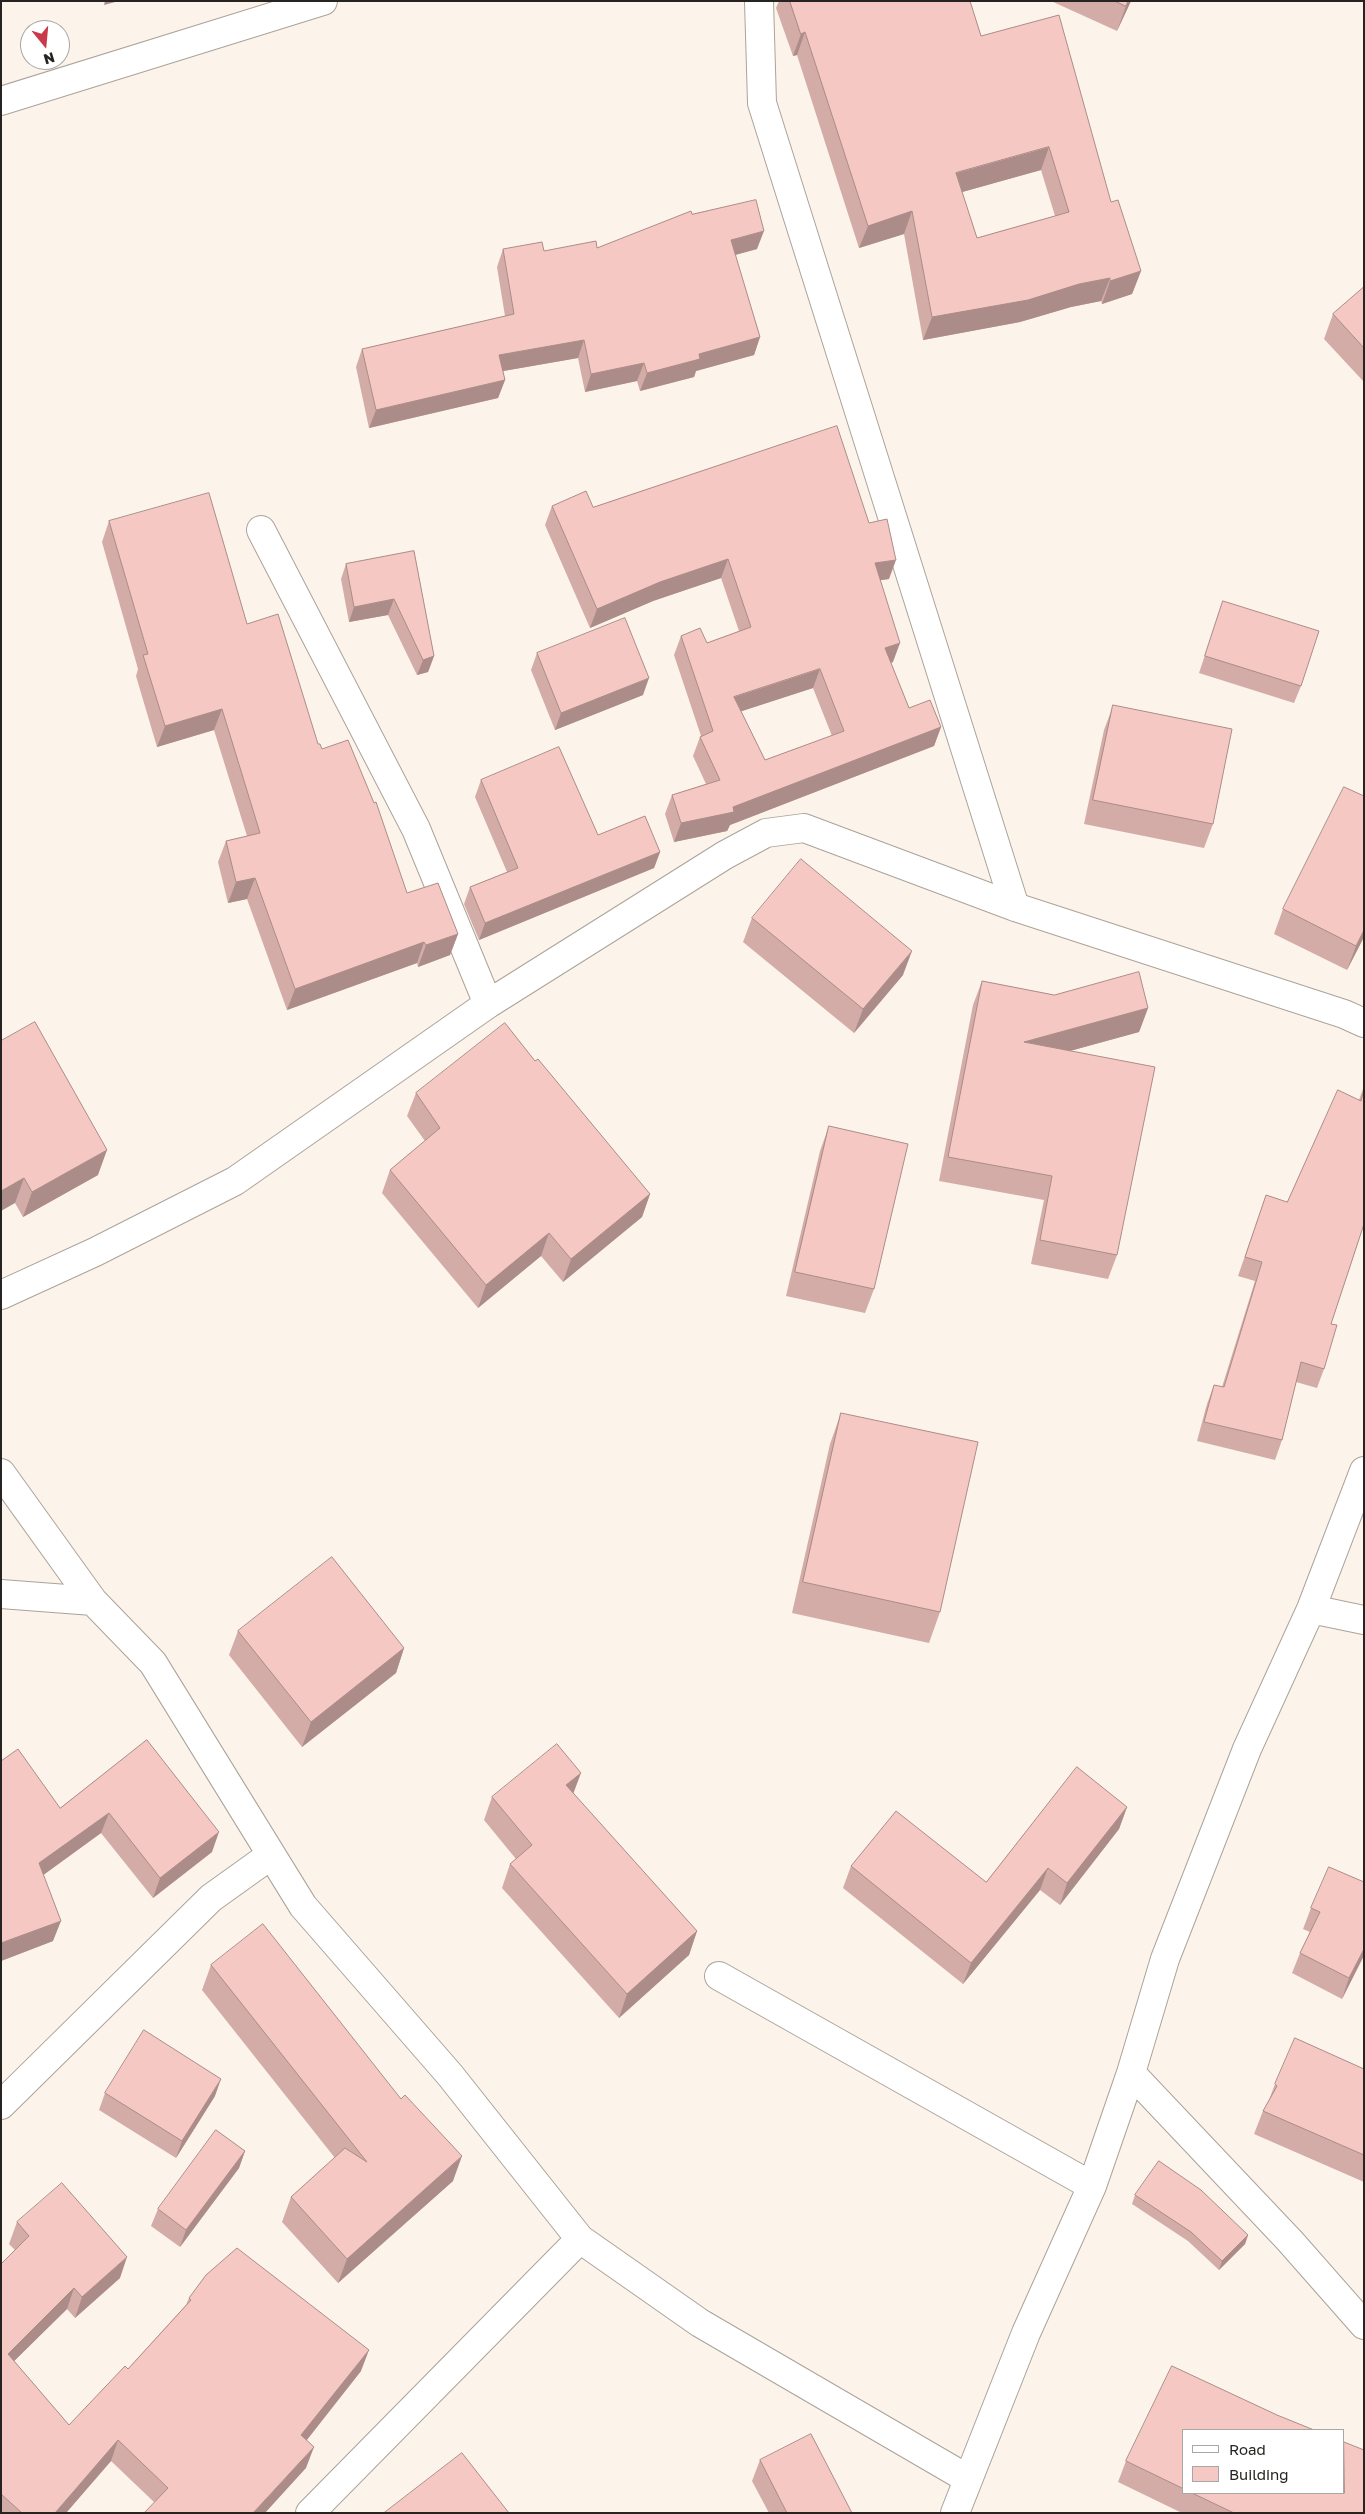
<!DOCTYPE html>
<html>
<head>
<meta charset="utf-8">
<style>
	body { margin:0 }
	#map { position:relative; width:1365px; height:2514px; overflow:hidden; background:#fcf3ea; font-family:"Golos Text",sans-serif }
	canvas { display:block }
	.frame { position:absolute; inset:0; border:2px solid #262320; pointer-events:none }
	.legend { position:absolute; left:1182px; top:2429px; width:162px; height:65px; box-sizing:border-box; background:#fff; border:1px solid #a8a7a6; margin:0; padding:6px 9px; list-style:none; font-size:15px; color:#262320 }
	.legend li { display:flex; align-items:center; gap:10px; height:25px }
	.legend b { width:25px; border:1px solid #a8a7a6 }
	.north { position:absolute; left:20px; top:20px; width:50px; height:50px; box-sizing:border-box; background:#fff; border:1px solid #a8a7a6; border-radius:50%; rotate:163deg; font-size:14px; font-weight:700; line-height:20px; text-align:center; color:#262320 }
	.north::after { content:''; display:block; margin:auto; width:18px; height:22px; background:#ca394a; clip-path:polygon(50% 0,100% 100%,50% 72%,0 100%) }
</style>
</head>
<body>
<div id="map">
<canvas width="1365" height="2514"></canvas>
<div class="frame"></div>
<ul class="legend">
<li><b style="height:6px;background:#fff"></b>Road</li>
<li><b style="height:14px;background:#f5c8c3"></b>Building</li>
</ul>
<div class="north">N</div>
</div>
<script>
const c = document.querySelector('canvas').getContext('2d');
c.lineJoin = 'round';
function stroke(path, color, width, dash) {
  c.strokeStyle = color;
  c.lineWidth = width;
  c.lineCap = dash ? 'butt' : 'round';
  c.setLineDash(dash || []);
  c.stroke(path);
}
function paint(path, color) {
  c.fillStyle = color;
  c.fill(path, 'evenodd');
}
const minor = new Path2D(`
	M 759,1 L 762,103 L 1015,907
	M 1,101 L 323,1
	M 261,530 L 416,829 L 488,1004
	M 1,1295 L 95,1252 L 235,1181 L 488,1004 L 725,855 L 766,833 L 804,828 L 1015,907 L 1344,1014 L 1364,1023
	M 1,1473 L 93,1601 L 153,1663 L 303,1906 L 450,2075 L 580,2239 L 700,2323 L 968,2479
	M 1,1594 L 93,1601
	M 1311,1609 L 1364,1620
	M 719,1976 L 1092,2186
	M 1131,2073 L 1290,2241 L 1364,2325
	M 1,2105 L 211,1898 L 271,1855
	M 310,2513 L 580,2239
	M 955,2513 L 1026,2333 L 1092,2186 L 1131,2073 L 1165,1959 L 1247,1749 L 1311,1609 L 1364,1471`);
stroke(minor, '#aba39a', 30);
stroke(minor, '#fff', 28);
paint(new Path2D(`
	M 779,1 L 970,1 L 981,36 L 1111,202 L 1141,271 L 1132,294 L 1102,304 L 1101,301 L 1071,307 L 1020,322 L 923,340 L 904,234 L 859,248 L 797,55 L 793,56 L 776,8 ZM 1041,170 L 1055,216 L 977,238 L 962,192 Z
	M 1051,1 L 1131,1 L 1117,31 Z
	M 692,214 L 757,249 L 735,255 L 760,337 L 754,355 L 696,371 L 694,377 L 640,391 L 637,381 L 585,392 L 578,358 L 503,371 L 505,380 L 498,398 L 369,428 L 356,367 L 362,349 L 505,316 L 497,267 L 503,249 L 544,251 L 597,248 Z
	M 1364,287 L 1364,382 L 1324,339 L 1333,314 Z
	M 552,506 L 593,507 L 869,523 L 889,579 L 880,580 L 893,662 L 891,663 L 909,708 L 941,727 L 934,746 L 730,825 L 727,831 L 674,842 L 665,814 L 672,795 L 706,784 L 693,756 L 700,737 L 701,736 L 674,655 L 681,636 L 707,643 L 739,631 L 721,578 L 653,601 L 590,628 L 545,525 ZM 813,688 L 832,736 L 765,760 L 741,711 Z
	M 109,521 L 247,624 L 407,893 L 458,934 L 450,955 L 418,967 L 417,963 L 287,1010 L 247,899 L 228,903 L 218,862 L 226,841 L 247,836 L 214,730 L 157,747 L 136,676 L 138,669 L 102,542 Z
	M 414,551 L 434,656 L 428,672 L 417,675 L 388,615 L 349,622 L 341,579 L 346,564 Z
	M 1223,601 L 1301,686 L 1294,703 L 1199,673 Z
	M 537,653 L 643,695 L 555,730 L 531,670 Z
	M 1113,706 L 1213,824 L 1204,848 L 1084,824 L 1104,730 Z
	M 481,780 L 598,835 L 660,852 L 654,868 L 479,940 L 464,904 L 470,887 L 507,872 L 475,797 Z
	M 1283,909 L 1364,937 L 1347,970 L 1274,934 Z
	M 752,918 L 903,975 L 854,1033 L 743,942 Z
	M 982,981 L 1054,995 L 1148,1008 L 1139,1032 L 1070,1051 L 1117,1255 L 1108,1279 L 1031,1264 L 1044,1200 L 939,1181 L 973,1005 Z
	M 1,1041 L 98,1175 L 23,1217 L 15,1203 Z
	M 535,1061 L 650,1194 L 642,1217 L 563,1282 L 541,1256 L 478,1308 L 382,1193 L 390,1170 L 425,1141 L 407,1116 L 416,1093 Z
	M 1364,1086 L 1364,1224 L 1331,1324 L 1324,1369 L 1317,1388 L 1296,1382 L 1282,1440 L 1275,1460 L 1197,1441 L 1207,1404 L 1214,1385 L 1222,1387 L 1255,1281 L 1238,1276 L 1266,1195 L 1287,1202 L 1359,1100 Z
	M 829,1126 L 874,1289 L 865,1313 L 786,1296 L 820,1151 Z
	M 841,1413 L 940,1612 L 929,1643 L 792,1613 L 830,1444 Z
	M 238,1631 L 404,1648 L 396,1673 L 302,1747 L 229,1655 Z
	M 147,1740 L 212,1852 L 153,1898 L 101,1833 L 43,1875 L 53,1941 L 1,1961 L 60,1808 Z
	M 573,1794 L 697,1931 L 689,1955 L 619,2018 L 502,1888 L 510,1864 L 516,1859 L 484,1820 L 492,1797 Z
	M 1127,1807 L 1119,1829 L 1060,1905 L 1040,1890 L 963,1984 L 843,1888 L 851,1866 L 986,1882 Z
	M 1364,1882 L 1364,1956 L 1342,1999 L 1292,1973 L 1300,1953 L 1310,1932 L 1303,1929 L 1311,1908 Z
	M 211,1965 L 401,2099 L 453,2181 L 338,2283 L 282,2222 L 291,2197 L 335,2158 L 202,1990 Z
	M 1364,2069 L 1364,2182 L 1254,2134 L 1263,2111 L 1269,2100 L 1275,2084 Z
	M 105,2093 L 215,2096 L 176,2158 L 99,2110 Z
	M 245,2151 L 239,2168 L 180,2247 L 151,2226 L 158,2209 Z
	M 1135,2195 L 1248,2235 L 1245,2244 L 1219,2270 L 1188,2241 L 1132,2204 Z
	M 17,2222 L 120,2278 L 75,2318 L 67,2309 L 14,2361 L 69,2425 L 128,2369 L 186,2305 L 189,2298 L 361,2371 L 307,2440 L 306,2468 L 154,2502 L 111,2461 L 66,2513 L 1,2513 L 1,2264 L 15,2250 L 9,2244 Z
	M 1184,2430 L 1184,2493 L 1344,2493 L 1364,2513 L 1182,2513 L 1118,2482 L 1126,2461 Z
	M 760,2460 L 852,2513 L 769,2513 L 752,2481 Z`), '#d3aca8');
paint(new Path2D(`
	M 105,1 L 119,1 L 104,5 Z
	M 1128,1 L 1131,1 L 1117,31 L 1126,6 Z
	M 805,32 L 797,55 L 793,56 L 801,34 Z
	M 1049,147 L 1041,170 L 948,196 L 956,173 Z
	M 912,211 L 904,234 L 859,248 L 868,226 Z
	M 764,231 L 757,249 L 724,258 L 731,240 Z
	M 1141,271 L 1132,294 L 1102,304 L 1110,281 Z
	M 1110,278 L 1101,301 L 1071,307 L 1020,322 L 923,340 L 932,317 L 1079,284 Z
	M 760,337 L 754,355 L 696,371 L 694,377 L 640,391 L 647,373 L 699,354 Z
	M 584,340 L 578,358 L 492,373 L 499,355 Z
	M 644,363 L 637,381 L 585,392 L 591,374 Z
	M 505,380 L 498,398 L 369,428 L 376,410 Z
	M 728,559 L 721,578 L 653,601 L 590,628 L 597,609 L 660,582 Z
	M 896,560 L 889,579 L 868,582 L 875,563 Z
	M 394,599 L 388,615 L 349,622 L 354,607 Z
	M 900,643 L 893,662 L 878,667 L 885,648 Z
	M 434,656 L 428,672 L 417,675 L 423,660 Z
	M 820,669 L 813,688 L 727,716 L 734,697 Z
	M 649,678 L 643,695 L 555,730 L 561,713 Z
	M 222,709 L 214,730 L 157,747 L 165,726 Z
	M 941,727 L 934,746 L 730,825 L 727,831 L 674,842 L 681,823 L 733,807 Z
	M 660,852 L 654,868 L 479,940 L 485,923 Z
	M 255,878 L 247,899 L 228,903 L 236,882 Z
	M 1364,930 L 1364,937 L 1347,970 L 1356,946 Z
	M 458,934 L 450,955 L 418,967 L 426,945 Z
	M 424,942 L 417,963 L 287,1010 L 295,989 Z
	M 912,951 L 903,975 L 854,1033 L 863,1009 Z
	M 1148,1008 L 1139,1032 L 1015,1066 L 1024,1042 Z
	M 107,1150 L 98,1175 L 23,1217 L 32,1192 Z
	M 24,1178 L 15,1203 L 1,1211 L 1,1191 Z
	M 650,1194 L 642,1217 L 563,1282 L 571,1259 Z
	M 549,1233 L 541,1256 L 478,1308 L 486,1285 Z
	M 404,1648 L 396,1673 L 302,1747 L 311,1722 Z
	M 581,1773 L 572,1797 L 566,1785 Z
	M 1127,1807 L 1119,1829 L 1060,1905 L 1067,1883 Z
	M 109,1813 L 101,1833 L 31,1884 L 39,1863 Z
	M 219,1832 L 212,1852 L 153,1898 L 160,1878 Z
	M 1048,1868 L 1040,1890 L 963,1984 L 971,1963 Z
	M 61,1921 L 53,1941 L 1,1961 L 1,1943 Z
	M 697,1931 L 689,1955 L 619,2018 L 627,1994 Z
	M 1364,1949 L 1364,1955 L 1342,1999 L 1349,1978 Z
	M 221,2079 L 215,2096 L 176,2158 L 182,2141 Z
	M 245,2151 L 239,2168 L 180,2247 L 186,2230 Z
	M 462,2156 L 453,2181 L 338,2283 L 347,2259 Z
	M 1248,2235 L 1245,2244 L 1219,2270 L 1222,2261 Z
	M 127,2257 L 120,2278 L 75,2318 L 82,2297 Z
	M 74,2288 L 67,2309 L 1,2374 L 8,2354 Z
	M 369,2350 L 361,2371 L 294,2456 L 301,2435 Z
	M 118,2440 L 111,2461 L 66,2513 L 55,2513 Z
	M 314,2447 L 306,2468 L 265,2513 L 253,2513 Z`), '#ac8c88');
const building = new Path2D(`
	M 790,1 L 970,1 L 981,36 L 1059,15 L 1111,202 L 1118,200 L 1141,271 L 1110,281 L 1110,278 L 1079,284 L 1028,300 L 932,317 L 912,211 L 868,226 L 805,32 L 801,34 ZM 1049,147 L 1069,212 L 977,238 L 956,173 Z
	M 1115,1 L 1128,1 L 1126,6 Z
	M 756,200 L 764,231 L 731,240 L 760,337 L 699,354 L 700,359 L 647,373 L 644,363 L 591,374 L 584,340 L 499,355 L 505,380 L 376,410 L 362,349 L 514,314 L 503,249 L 542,242 L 544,251 L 596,241 L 597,248 L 691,211 L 692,214 Z
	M 1364,287 L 1364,348 L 1333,314 Z
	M 837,426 L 869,523 L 887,519 L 896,560 L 875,563 L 900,643 L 885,648 L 909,708 L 930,700 L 941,727 L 733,807 L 734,812 L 681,823 L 672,795 L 720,780 L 700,737 L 713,731 L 681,636 L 700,628 L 707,643 L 751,627 L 728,559 L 660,582 L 597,609 L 552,506 L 586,491 L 593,507 ZM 820,669 L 844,731 L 765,760 L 734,697 Z
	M 209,493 L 247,624 L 278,614 L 318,744 L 320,744 L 322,749 L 348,740 L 374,803 L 376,802 L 407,893 L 438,883 L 458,934 L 426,945 L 424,942 L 295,989 L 255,878 L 236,882 L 226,841 L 260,833 L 222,709 L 165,726 L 143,655 L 148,654 L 109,521 Z
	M 414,551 L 434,656 L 423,660 L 394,599 L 354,607 L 346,564 Z
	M 1223,601 L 1319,631 L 1301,686 L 1205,656 Z
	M 625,618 L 649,678 L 561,713 L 537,653 Z
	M 1113,705 L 1232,729 L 1213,824 L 1093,800 Z
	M 559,747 L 598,835 L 645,816 L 660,852 L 485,923 L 470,887 L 518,868 L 481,780 Z
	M 1344,787 L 1364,796 L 1364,930 L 1356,946 L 1283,909 Z
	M 801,859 L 912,951 L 863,1009 L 752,918 Z
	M 1139,972 L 1148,1008 L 1024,1042 L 1155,1067 L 1117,1255 L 1040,1240 L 1052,1176 L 948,1157 L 982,981 L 1054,995 Z
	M 35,1022 L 107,1150 L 32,1192 L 24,1178 L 1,1191 L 1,1041 Z
	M 505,1023 L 535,1061 L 538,1059 L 650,1194 L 571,1259 L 549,1233 L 486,1285 L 390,1170 L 440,1128 L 416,1093 Z
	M 1338,1090 L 1361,1101 L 1364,1090 L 1364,1224 L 1331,1324 L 1337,1325 L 1324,1369 L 1301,1362 L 1282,1440 L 1204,1422 L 1214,1385 L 1224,1387 L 1262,1262 L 1245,1257 L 1266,1195 L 1287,1202 Z
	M 829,1126 L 908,1144 L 874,1289 L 795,1272 Z
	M 841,1413 L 978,1442 L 940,1612 L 803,1582 Z
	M 332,1557 L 404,1648 L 311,1722 L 238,1631 Z
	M 147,1740 L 219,1832 L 160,1878 L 109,1813 L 39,1863 L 61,1921 L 1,1943 L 1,1761 L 18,1749 L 60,1808 Z
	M 557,1744 L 581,1773 L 566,1785 L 697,1931 L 627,1994 L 510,1864 L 532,1845 L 492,1797 Z
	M 1077,1767 L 1127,1807 L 1067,1883 L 1048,1868 L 971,1963 L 851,1866 L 896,1811 L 986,1882 Z
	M 1329,1867 L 1364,1882 L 1364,1949 L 1349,1978 L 1300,1953 L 1320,1912 L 1311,1908 Z
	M 263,1924 L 401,2099 L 405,2095 L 462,2156 L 347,2259 L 291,2197 L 345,2148 L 367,2162 L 211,1965 Z
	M 144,2030 L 221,2079 L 182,2141 L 105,2093 Z
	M 1295,2038 L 1364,2069 L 1364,2155 L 1263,2111 L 1277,2086 L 1275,2084 Z
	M 216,2130 L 245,2151 L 186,2230 L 158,2209 Z
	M 1159,2161 L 1201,2190 L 1248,2235 L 1222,2261 L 1191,2232 L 1135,2195 Z
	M 62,2183 L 127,2257 L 82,2297 L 74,2288 L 8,2354 L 69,2425 L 125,2366 L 128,2369 L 191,2300 L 189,2298 L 206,2275 L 237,2248 L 369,2350 L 301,2435 L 314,2447 L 253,2513 L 144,2513 L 168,2488 L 118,2440 L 55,2513 L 22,2513 L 1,2494 L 1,2264 L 29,2236 L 17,2222 Z
	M 1172,2366 L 1277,2415 L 1314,2430 L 1184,2430 L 1184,2489 L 1126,2461 Z
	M 811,2434 L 852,2513 L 787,2513 L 760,2460 Z
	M 1344,2442 L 1364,2450 L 1364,2513 L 1234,2513 L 1192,2493 L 1344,2493 Z
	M 462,2453 L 509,2513 L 384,2513 Z`);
paint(building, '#f5c8c3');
stroke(building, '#ac8c88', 1);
</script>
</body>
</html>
